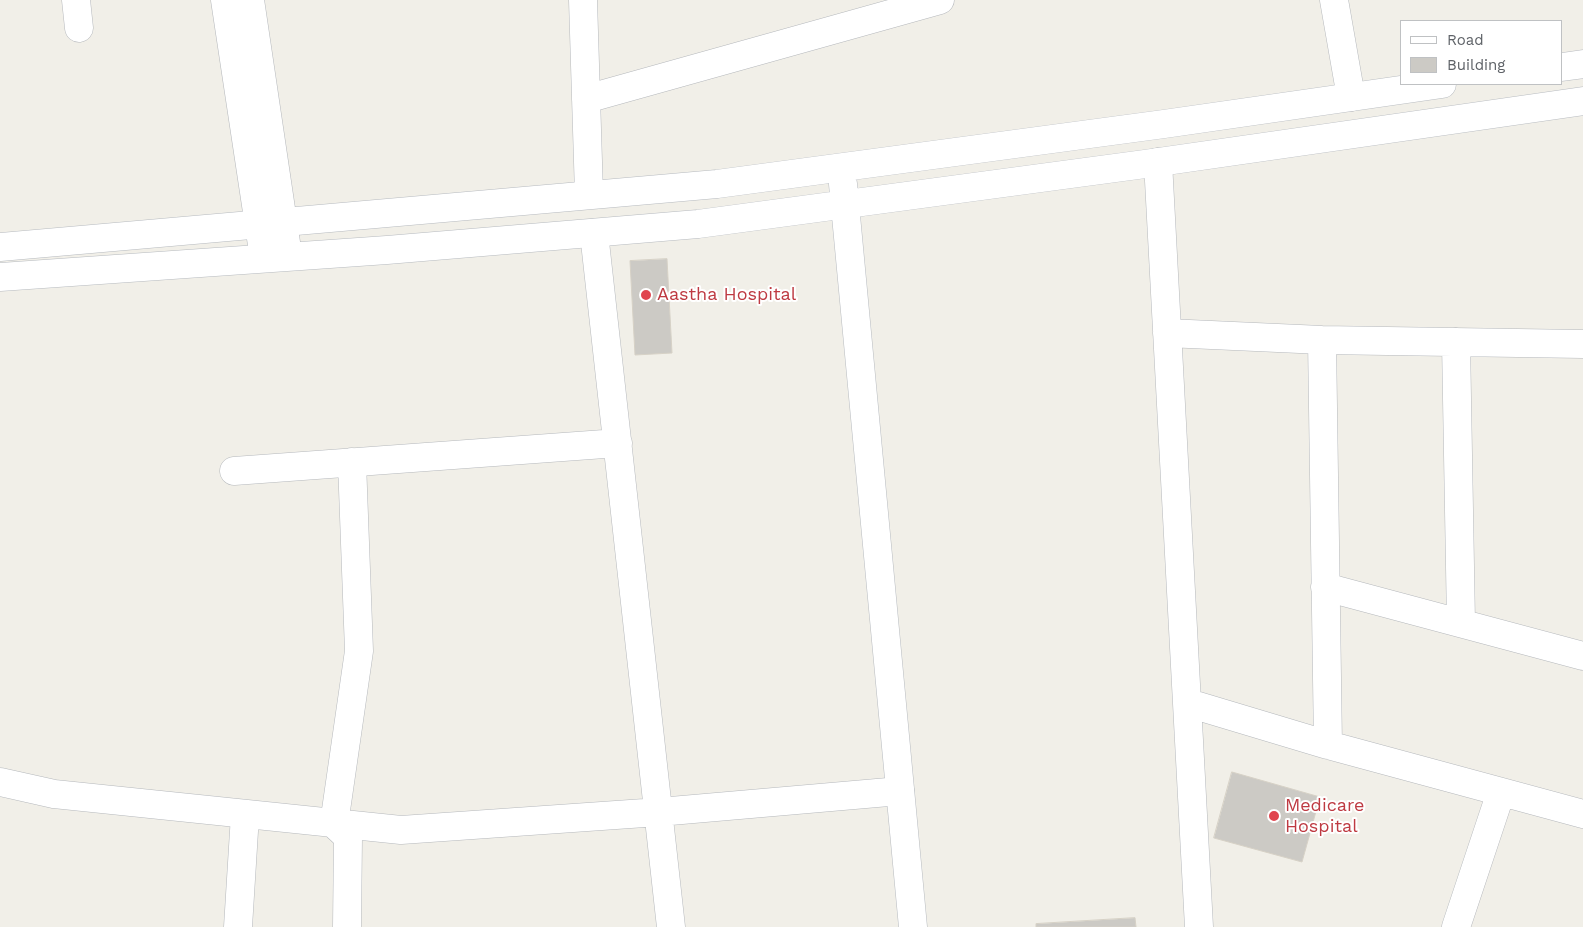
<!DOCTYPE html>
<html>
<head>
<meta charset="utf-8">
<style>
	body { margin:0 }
	#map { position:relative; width:1583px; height:927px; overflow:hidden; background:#f1efe8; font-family:"Work Sans",sans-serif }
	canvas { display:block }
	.legend { position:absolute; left:1400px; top:20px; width:162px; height:65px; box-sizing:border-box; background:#fff; border:1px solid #bfc1c3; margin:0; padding:6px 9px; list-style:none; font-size:15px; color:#5f6368 }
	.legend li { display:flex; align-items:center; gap:10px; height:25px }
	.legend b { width:25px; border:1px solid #bfc1c3 }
</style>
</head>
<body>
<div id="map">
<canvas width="1583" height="927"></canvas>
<ul class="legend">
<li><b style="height:6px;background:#fff"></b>Road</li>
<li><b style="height:14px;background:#cccac5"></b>Building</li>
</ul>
</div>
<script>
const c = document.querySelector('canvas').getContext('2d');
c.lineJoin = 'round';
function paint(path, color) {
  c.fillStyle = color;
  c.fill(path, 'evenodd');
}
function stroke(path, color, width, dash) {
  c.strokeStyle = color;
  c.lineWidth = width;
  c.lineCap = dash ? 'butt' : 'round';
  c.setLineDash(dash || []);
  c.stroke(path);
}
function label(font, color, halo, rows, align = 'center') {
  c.font = font + ' "Work Sans",sans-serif';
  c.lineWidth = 4;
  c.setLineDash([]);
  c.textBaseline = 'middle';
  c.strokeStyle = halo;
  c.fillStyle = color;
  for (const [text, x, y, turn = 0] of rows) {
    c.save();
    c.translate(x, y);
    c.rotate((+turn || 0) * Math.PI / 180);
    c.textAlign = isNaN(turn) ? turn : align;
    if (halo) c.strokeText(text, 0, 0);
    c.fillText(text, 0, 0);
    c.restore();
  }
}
const building = new Path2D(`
	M 667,259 L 672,353 L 635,355 L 630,261 Z
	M 1232,772 L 1320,797 L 1302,862 L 1214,838 Z
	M 1135,918 L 1136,927 L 1036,927 L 1036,924 Z`);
paint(building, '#cccac5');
stroke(building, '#d6d1c6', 1);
const street = new Path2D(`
	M 76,0 L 79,28
	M 225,0 L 264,258
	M 250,0 L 288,256
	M 583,0 L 589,194
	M 1334,0 L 1351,97
	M 586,99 L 940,0
	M 1158,162 L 1199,927
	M 594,233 L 671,927
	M 1167,333 L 1322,340 L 1583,344
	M 1322,340 L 1328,745
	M 1456,342 L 1461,623
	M 234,471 L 618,443
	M 1325,587 L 1583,656
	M 1188,703 L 1328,745 L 1583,814
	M 0,782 L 54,794 L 401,830 L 659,812 L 900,791
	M 238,927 L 245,815
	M 347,927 L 348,837 L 334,824 L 359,651 L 352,462
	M 1456,927 L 1501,792`);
const secondary = new Path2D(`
	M 1562,67 L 1583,64
	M 843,184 L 913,927
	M 0,247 L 717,184 L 1164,124 L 1442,84
	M 0,277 L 387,250 L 698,224 L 1145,164 L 1583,101`);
stroke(street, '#b5b8bc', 29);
stroke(secondary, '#b6babf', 29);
stroke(street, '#fff', 28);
stroke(secondary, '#fff', 28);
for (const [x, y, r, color] of [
	[646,295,6,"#e0444e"],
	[1274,816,6,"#e0444e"]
]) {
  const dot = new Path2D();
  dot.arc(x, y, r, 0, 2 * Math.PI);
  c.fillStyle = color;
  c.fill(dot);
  stroke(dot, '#fff', 2);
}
label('18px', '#be3a42', '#fff', [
	["Aastha Hospital",657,295],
	["Medicare",1285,806],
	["Hospital",1285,827]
], 'left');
</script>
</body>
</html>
